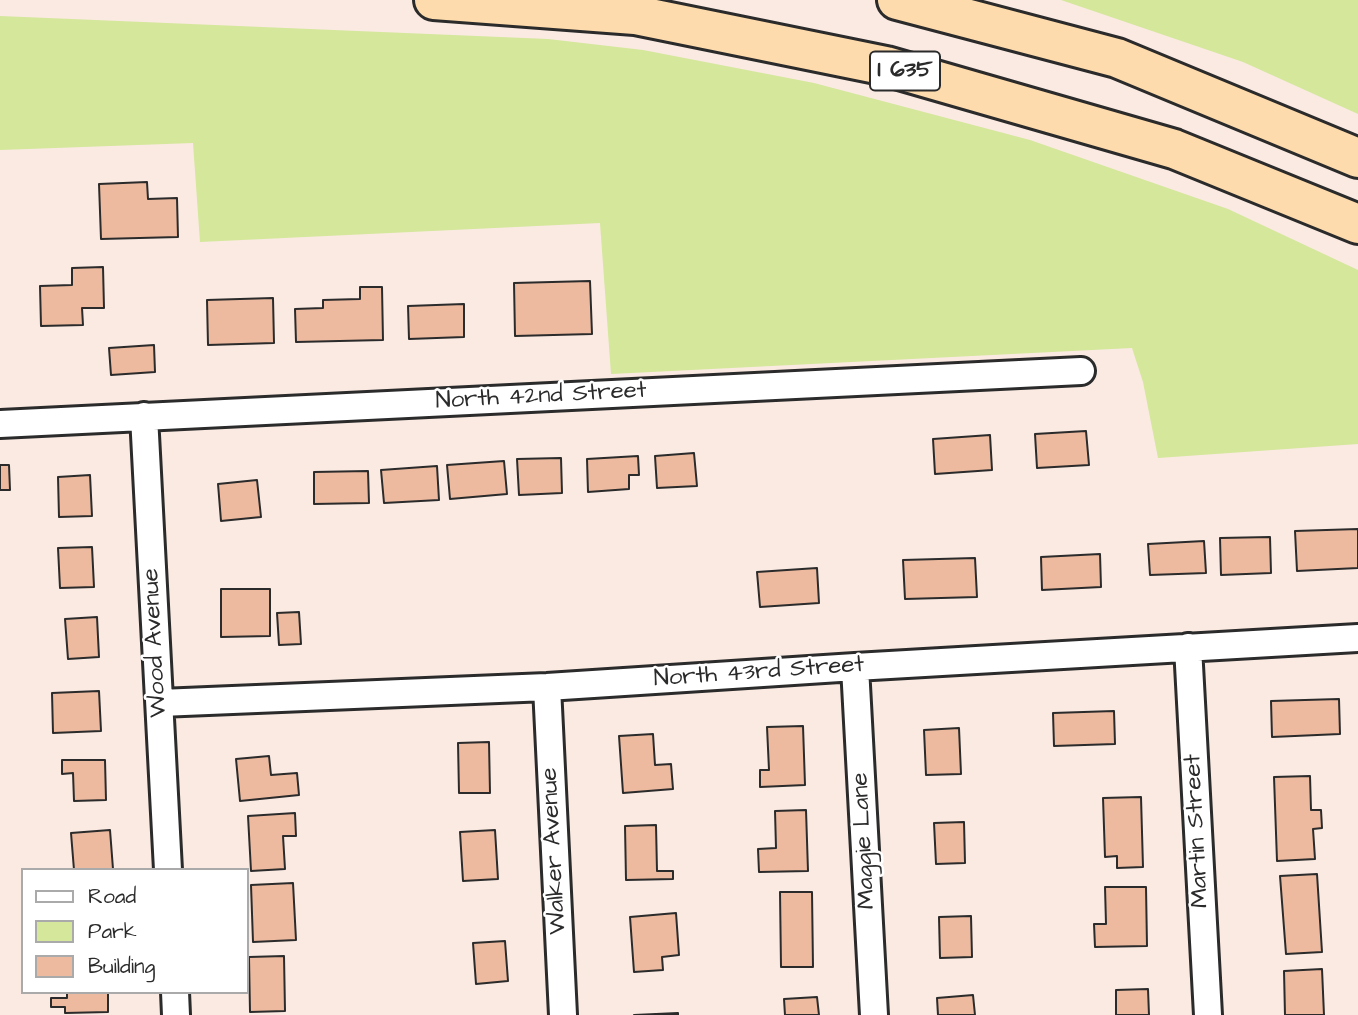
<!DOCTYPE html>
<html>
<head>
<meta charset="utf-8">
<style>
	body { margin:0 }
	#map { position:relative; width:1358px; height:1015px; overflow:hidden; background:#faeae2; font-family:"Architects Daughter",sans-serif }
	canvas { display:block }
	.legend { position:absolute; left:21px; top:868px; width:228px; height:126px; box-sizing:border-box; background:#fff; border:2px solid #aaa; margin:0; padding:9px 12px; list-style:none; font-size:21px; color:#2b2b2b }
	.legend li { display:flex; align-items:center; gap:14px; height:35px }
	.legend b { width:35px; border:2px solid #aaa }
</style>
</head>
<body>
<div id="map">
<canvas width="1358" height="1015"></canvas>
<ul class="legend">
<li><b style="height:9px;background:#fff"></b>Road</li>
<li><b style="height:19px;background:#d4e79b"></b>Park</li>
<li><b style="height:19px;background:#edba9f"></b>Building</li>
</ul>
</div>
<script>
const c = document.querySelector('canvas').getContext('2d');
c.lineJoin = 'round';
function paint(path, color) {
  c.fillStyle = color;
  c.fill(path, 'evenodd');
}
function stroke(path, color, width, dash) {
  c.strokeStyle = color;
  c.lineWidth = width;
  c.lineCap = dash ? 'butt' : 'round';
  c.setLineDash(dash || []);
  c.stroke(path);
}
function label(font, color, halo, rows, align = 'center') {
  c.font = font + ' "Architects Daughter",sans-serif';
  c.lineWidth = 5;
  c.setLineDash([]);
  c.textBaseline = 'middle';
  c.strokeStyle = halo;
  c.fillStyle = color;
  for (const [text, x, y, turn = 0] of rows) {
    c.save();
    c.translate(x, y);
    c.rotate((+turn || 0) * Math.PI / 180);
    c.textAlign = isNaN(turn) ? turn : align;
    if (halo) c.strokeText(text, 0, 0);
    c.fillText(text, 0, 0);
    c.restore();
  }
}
paint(new Path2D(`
	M 1061,0 L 1358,0 L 1358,114 L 1243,62 Z
	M 0,16 L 548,39 L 643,50 L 814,83 L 1030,140 L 1228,209 L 1358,270 L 1358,444 L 1158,458 L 1143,382 L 1132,348 L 611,374 L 600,223 L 200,242 L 193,143 L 0,150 Z`), '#d4e79b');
const building = new Path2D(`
	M 147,182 L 148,199 L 177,198 L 178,237 L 101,239 L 99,184 Z
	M 103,267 L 104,308 L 82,308 L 83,325 L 41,326 L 40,286 L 72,285 L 72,268 Z
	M 590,281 L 592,334 L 515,336 L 514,283 Z
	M 360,287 L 382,287 L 383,340 L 296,342 L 295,309 L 323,308 L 323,300 L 360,299 Z
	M 273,298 L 274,343 L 208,345 L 207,300 Z
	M 464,304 L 464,337 L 409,339 L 408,306 Z
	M 154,345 L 155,372 L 111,375 L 109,348 Z
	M 1086,431 L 1089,465 L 1037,468 L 1035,434 Z
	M 990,435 L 992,470 L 935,474 L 933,439 Z
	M 694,453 L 697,486 L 657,488 L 655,456 Z
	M 638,456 L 639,475 L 629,475 L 629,489 L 588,492 L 587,459 Z
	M 561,458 L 562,493 L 519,495 L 517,459 Z
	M 504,461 L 507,494 L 450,499 L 447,465 Z
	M 0,465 L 9,465 L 10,490 L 0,490 Z
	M 437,466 L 439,500 L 384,503 L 381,470 Z
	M 368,471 L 369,503 L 314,504 L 314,472 Z
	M 90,475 L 92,516 L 59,517 L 58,477 Z
	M 257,480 L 261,517 L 221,521 L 218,484 Z
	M 1358,529 L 1358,568 L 1297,571 L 1295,531 Z
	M 1270,537 L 1271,573 L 1221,575 L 1220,538 Z
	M 1204,541 L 1206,573 L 1150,575 L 1148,544 Z
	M 92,547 L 94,587 L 60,588 L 58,548 Z
	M 1100,554 L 1101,587 L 1042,590 L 1041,557 Z
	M 975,558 L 977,597 L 905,599 L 903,560 Z
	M 817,568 L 819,603 L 760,607 L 757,572 Z
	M 221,589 L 270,589 L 270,636 L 221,637 Z
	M 299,612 L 301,644 L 279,645 L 277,613 Z
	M 97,617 L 99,657 L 68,659 L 65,619 Z
	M 99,691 L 101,731 L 53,733 L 52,693 Z
	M 1339,699 L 1340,734 L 1272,737 L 1271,701 Z
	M 1114,711 L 1115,744 L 1054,746 L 1053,713 Z
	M 803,726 L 805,785 L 760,787 L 760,770 L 769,770 L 767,727 Z
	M 959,728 L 961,774 L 926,775 L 924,730 Z
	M 653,734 L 655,765 L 671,764 L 673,789 L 623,793 L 619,736 Z
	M 489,742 L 490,793 L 459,793 L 458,743 Z
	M 269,756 L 271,775 L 297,773 L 299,795 L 240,801 L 236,759 Z
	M 62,760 L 105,760 L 106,800 L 74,801 L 73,773 L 62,774 Z
	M 1310,776 L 1311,810 L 1321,810 L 1322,828 L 1313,829 L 1315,859 L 1277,861 L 1274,777 Z
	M 1141,797 L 1143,867 L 1117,868 L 1117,856 L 1105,857 L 1103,798 Z
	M 806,810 L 808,871 L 759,872 L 758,849 L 776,848 L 775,811 Z
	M 295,813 L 296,836 L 283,836 L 285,869 L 251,871 L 248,816 Z
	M 964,822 L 965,863 L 936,864 L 934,823 Z
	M 656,825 L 657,871 L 673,871 L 673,879 L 626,880 L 625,826 Z
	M 110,830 L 113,869 L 74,870 L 71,833 Z
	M 495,830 L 498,879 L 463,881 L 460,832 Z
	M 1317,874 L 1322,952 L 1286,954 L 1280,876 Z
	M 293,883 L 296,940 L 253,942 L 251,885 Z
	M 1105,887 L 1146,887 L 1147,946 L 1095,947 L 1094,924 L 1106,924 Z
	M 780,892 L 812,892 L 813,967 L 781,967 Z
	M 676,913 L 679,955 L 662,957 L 663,970 L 634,972 L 630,917 Z
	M 971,916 L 972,957 L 940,958 L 939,917 Z
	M 505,941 L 508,981 L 476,984 L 473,943 Z
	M 284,956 L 285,1011 L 250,1012 L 249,957 Z
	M 1322,969 L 1324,1015 L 1285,1015 L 1284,971 Z
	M 1148,989 L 1149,1015 L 1116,1015 L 1116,990 Z
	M 67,992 L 108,992 L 108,1012 L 65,1013 L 65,1007 L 51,1007 L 51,998 L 67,998 Z
	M 973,995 L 975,1015 L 938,1015 L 937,998 Z
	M 817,997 L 819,1015 L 785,1015 L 784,999 Z
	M 678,1013 L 678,1015 L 634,1015 Z`);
paint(building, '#edba9f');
stroke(building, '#2b2b2b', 2);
const street = new Path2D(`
	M 144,416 L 168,870
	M 0,424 L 1081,371
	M 1188,647 L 1208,1015
	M 855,667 L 874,1015
	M 547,687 L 563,1015
	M 160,703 L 547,687 L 855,667 L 1358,638
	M 175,992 L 176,1015`);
const highway = new Path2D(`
	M 434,0 L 635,15 L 886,66 L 1174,149 L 1358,224
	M 897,0 L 1117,58 L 1358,158`);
stroke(street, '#2b2b2b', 32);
stroke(highway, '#2b2b2b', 44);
stroke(street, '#fff', 26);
stroke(highway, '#fedbac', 38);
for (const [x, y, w] of [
	[905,71,70]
]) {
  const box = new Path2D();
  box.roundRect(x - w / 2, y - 19.5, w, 39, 5);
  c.fillStyle = '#fff';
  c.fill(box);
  stroke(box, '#2b2b2b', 2);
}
label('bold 23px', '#2b2b2b', null, [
	["I 635",905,71]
]);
label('24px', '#2b2b2b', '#fff', [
	["North 42nd Street",541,397,-3],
	["Wood Avenue",156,643,-93],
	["North 43rd Street",759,673,-4],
	["Martin Street",1198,831,-93],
	["Maggie Lane",865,841,-93],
	["Walker Avenue",555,851,-93]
]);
</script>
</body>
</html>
